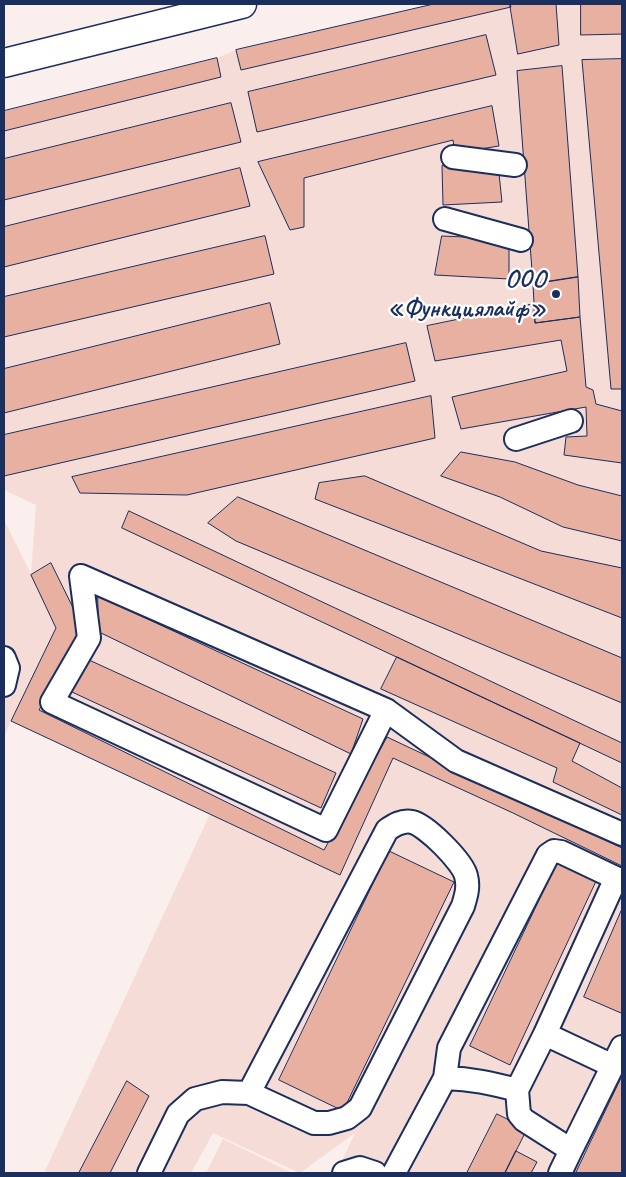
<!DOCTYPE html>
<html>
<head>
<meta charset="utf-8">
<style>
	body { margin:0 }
	#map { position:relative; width:626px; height:1177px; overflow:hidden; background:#faefec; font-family:Caveat,sans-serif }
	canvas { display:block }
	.frame { position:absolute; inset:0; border:5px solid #1b2f5e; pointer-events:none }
</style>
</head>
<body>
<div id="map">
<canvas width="626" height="1177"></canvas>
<div class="frame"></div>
</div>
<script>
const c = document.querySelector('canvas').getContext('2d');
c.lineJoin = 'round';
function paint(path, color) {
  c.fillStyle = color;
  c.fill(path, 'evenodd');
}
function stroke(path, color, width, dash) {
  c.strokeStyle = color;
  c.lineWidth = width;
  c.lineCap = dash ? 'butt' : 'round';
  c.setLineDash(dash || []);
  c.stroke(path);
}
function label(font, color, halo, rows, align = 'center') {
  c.font = font + ' Caveat,sans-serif';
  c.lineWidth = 4.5;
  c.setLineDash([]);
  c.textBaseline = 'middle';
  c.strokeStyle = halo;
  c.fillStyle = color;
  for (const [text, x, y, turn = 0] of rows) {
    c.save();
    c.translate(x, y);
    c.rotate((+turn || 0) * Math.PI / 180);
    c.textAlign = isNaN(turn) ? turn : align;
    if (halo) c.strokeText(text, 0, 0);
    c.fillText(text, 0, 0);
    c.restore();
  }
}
paint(new Path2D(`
	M 434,4 L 622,4 L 622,1173 L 336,1173 L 355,1133 L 300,1173 L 213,1133 L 191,1173 L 44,1173 L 210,814 L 11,721 L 4,737 L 4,520 L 31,574 L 36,505 L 4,490 L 4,111 L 217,58 L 236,50 Z
	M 223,1139 L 292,1173 L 206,1173 Z`), '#f5dcd6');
const building = new Path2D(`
	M 434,4 L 510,4 L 511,7 L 241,70 L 236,50 Z
	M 510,4 L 556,4 L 559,45 L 518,54 Z
	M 581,4 L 622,4 L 622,34 L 581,35 Z
	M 486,35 L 496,75 L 257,132 L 248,92 Z
	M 217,58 L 221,77 L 4,131 L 4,111 Z
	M 622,59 L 622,389 L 611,389 L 582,60 Z
	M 562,66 L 578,277 L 533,284 L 517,71 Z
	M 231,103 L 241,142 L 4,200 L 4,159 Z
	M 492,106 L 499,146 L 455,153 L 453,140 L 304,178 L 304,227 L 290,230 L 258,162 Z
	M 498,164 L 502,202 L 443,205 L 442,166 Z
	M 240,168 L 250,206 L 4,267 L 4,227 Z
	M 265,236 L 274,274 L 4,337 L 4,297 Z
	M 442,236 L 509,239 L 509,279 L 435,275 Z
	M 578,277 L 580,317 L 535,323 L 533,284 Z
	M 270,303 L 280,344 L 4,413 L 4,369 Z
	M 534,304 L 535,323 L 580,317 L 586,387 L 593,390 L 596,404 L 622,411 L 622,463 L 564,455 L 566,437 L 587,436 L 586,407 L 461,429 L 452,397 L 567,371 L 561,340 L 435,361 L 427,326 Z
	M 406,343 L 415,381 L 4,476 L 4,435 Z
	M 431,396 L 435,438 L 187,495 L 80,493 L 72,477 Z
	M 461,452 L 515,462 L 578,485 L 622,496 L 622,541 L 563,527 L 500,497 L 441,476 Z
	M 365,476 L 541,551 L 622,568 L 622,618 L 315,499 L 319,483 Z
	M 238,497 L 622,658 L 622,703 L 236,541 L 208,523 Z
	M 129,511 L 622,743 L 622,763 L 122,528 Z
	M 51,563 L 83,628 L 39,710 L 324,850 L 387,737 L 622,848 L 622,866 L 513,813 L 393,758 L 340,875 L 11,721 L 56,628 L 31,575 Z
	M 98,596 L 363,719 L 351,754 L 99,632 Z
	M 397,657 L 580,743 L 572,761 L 622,788 L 622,815 L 553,782 L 557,768 L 381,689 Z
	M 89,660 L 336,773 L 321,808 L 72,692 Z
	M 389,851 L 454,882 L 343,1111 L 279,1080 Z
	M 559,859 L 598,877 L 510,1065 L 470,1046 Z
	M 622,909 L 622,1011 L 621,1013 L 584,997 Z
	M 622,1076 L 622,1170 L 621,1173 L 576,1173 Z
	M 127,1081 L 149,1096 L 110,1173 L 79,1173 Z
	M 497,1114 L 527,1129 L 505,1173 L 467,1173 Z
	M 516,1151 L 537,1162 L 531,1173 L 505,1173 Z`);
paint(building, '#e8b0a1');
stroke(building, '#1b2f5e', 1);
const minor = new Path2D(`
	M 453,157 L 515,165
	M 445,219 L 521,240
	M 516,439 L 571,421
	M 4,658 L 8,668 L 4,685
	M 386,710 L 326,830 L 52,702 L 89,638 L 81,576 L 386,710 L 456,761 L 622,834
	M 613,1066 L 545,1034 L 616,878
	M 445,1078 C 472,1079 491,1083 517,1090 L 519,1114 L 524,1120 L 571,1150 L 560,1173
	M 517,1090 L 545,1034
	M 571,1150 L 622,1047
	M 149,1173 L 178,1114 L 195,1099 L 222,1092 L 249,1093 L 314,1123 L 329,1123 L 347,1118 L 360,1108 L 463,906 C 466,896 469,887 466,876 C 463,862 426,825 412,822 C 402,820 394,825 387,830 L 249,1093
	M 344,1173 L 360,1168 L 375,1173
	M 394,1173 L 445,1078 L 449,1048 L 548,855 L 554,851 L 561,852 L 622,881`);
const major = new Path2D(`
	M 4,63 L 242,4`);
stroke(minor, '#1b2f5e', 26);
stroke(major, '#1b2f5e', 31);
stroke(minor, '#fff', 22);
stroke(major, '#fff', 28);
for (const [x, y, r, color] of [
	[556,294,5,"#1b2f5e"]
]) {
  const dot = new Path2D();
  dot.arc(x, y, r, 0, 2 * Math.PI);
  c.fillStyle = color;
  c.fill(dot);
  stroke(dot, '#fff', 2);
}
label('bold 25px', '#1b2f5e', '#fff', [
	["ООО",546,280],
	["«Функциялайф»",546,309]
], 'right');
</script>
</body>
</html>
